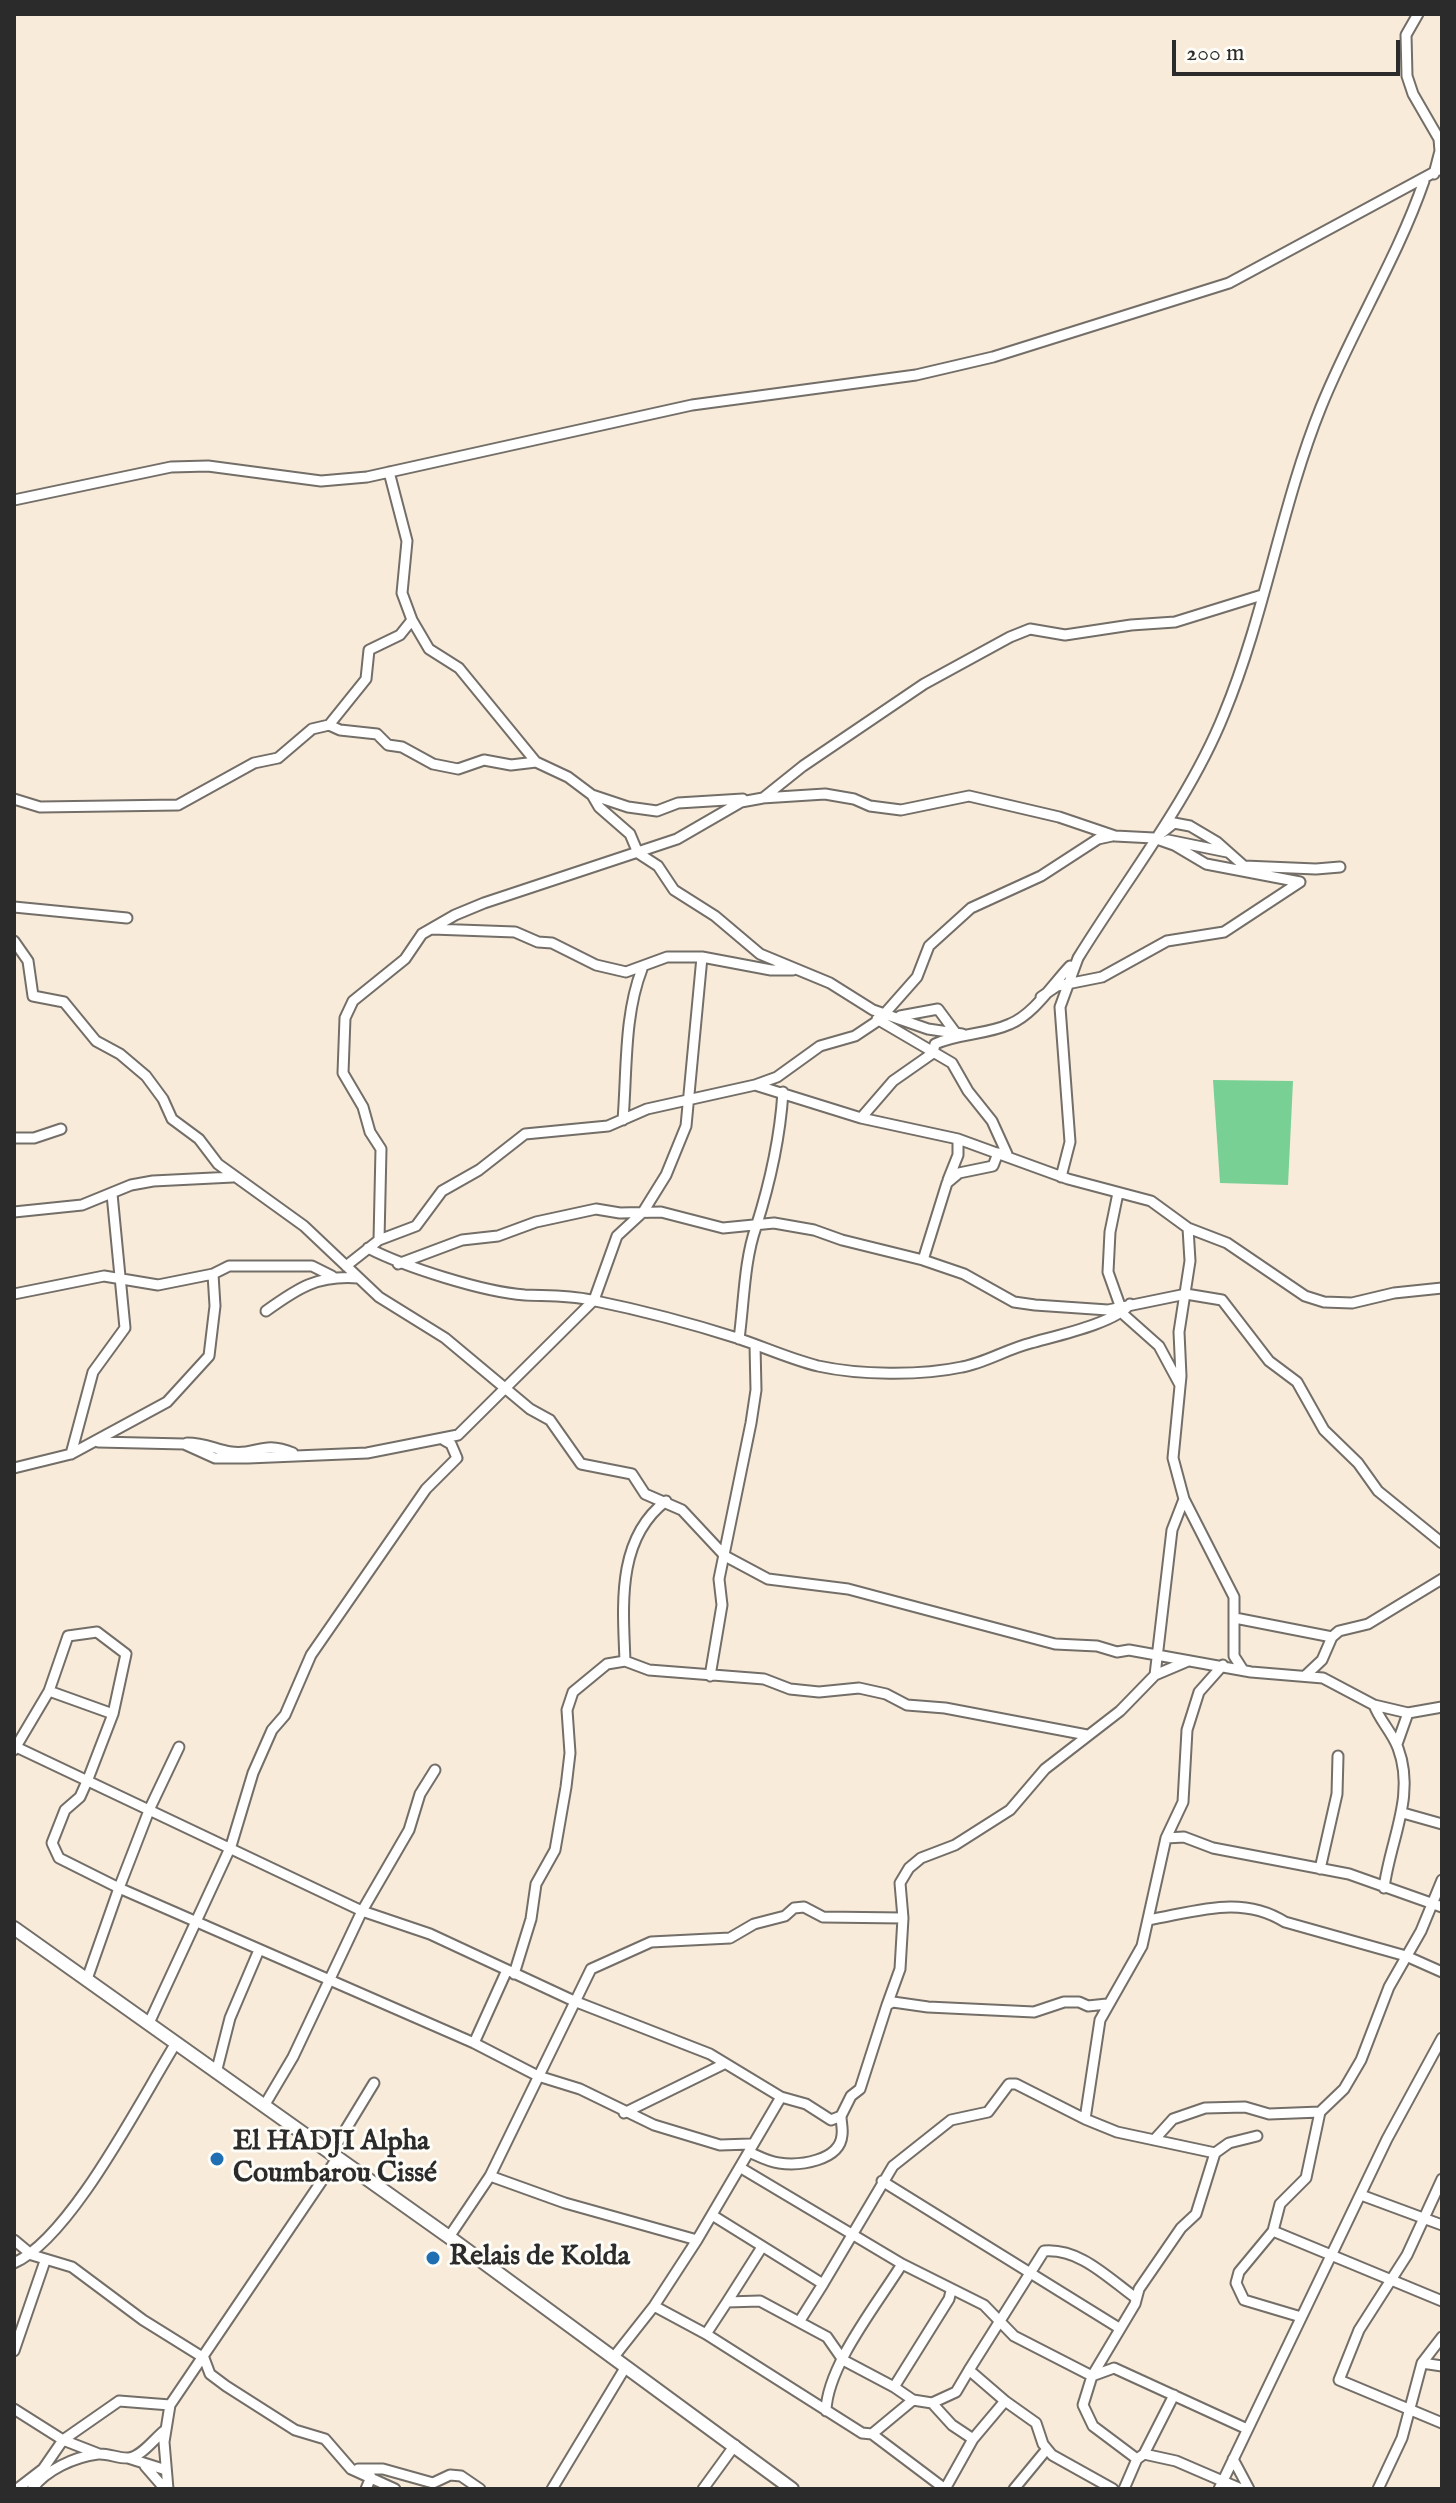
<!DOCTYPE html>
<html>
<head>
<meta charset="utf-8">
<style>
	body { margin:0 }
	#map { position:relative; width:1456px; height:2503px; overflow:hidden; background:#f8ebda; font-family:"IM FELL English",serif }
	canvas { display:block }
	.frame { position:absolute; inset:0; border:16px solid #2b2b2b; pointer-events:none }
	.scale { position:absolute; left:1172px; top:40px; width:228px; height:36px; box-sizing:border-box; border:4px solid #2b2b2b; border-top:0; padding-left:10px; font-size:24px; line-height:28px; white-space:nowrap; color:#2b2b2b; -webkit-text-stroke:6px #fdfcf7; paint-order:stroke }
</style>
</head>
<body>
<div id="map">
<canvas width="1456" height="2503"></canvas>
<div class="frame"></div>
<div class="scale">200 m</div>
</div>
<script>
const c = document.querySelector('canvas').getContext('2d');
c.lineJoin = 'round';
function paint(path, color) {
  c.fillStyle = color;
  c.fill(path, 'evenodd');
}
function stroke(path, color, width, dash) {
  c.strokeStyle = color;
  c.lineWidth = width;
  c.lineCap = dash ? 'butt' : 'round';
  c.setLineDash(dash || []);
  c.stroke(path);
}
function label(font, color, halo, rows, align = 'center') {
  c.font = font + ' "IM FELL English",serif';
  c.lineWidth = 6;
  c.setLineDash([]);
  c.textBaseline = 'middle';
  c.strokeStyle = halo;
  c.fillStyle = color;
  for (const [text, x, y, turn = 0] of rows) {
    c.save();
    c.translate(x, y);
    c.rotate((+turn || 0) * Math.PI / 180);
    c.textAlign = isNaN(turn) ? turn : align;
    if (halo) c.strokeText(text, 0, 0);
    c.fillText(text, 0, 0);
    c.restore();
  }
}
paint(new Path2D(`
	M 1213,1080 L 1293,1081 L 1288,1185 L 1220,1183 Z`), '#78d095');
const minor = new Path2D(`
	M 1418,14 L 1406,35 L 1407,76 L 1413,94 L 1439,139 L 1440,151 L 1434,174
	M 389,472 L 407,541 L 402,593 L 412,620 L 429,649 L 459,668 L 536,762 L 568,777 L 592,795 L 628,807 L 657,811 L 678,803 L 743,799
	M 14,500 L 171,467 L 208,466 L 321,481 L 367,477 L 692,405 L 916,375 L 993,357 L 1229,283 L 1442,168
	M 329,725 L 366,679 L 369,650 L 400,635 L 412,620
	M 592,795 L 599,807 L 630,834 L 638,853 L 658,866 L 674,890 L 715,916 L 760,954 L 830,983 L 873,1010 L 928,1029 L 962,1034
	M 762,798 L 825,794 L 854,799 L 870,806 L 901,810 L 969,796 L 1059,817 L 1115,836 L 1154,838 L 1174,845 L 1206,864 L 1300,882
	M 14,799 L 40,807 L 178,805 L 254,763 L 278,758 L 312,729 L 329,725 L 340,730 L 377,734 L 388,745 L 402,747 L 433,764 L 458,769 L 484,760 L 511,765 L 536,762
	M 1158,836 L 1174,823 L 1190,826 L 1217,842 L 1244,866 L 1316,869 L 1340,867
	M 1168,840 L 1227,852
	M 14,907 L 127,918
	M 14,941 L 28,961 L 33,996 L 64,1002 L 96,1041 L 120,1054 L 146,1076 L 163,1099 L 172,1119 L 199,1139 L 218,1164 L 304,1226 L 379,1297 L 445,1338 L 530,1409 L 550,1420 L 581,1464 L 632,1474 L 645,1494 L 682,1510 L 725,1556 L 768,1579 L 848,1589 L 1055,1644 L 1097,1646 L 1117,1652 L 1129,1650 L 1251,1672 L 1323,1678 L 1374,1705 L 1408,1713 L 1442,1707
	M 702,957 L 771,970 L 793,970
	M 1041,997 L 1057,986 L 1102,977 L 1167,941 L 1224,932 L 1300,882
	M 900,1016 L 938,1009 L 955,1032
	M 877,1019 L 952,1063 L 968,1091 L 992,1121 L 1007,1154
	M 755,1085 L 777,1077 L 820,1046 L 855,1036 L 879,1020 L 917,977 L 929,946 L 971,908 L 1041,876 L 1098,839 L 1112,836
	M 861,1118 L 893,1081 L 933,1053 L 935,1044 C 959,1033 986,1035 1010,1024 C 1034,1014 1052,985 1070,966
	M 623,1120 C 627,1070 624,1015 642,969
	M 14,1138 L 34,1138 L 61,1129
	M 1061,1177 L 1070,1142 L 1060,1007 L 1078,958 C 1126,880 1190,799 1224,714 C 1265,615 1281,506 1321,407 C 1352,330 1397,259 1424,181
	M 948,1180 L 958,1155 L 958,1139
	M 1118,1193 L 1110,1232 L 1108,1272 L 1123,1314 L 1159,1346 L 1180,1385
	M 14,1212 L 82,1205 L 131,1185 L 153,1181 L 233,1177
	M 1188,1228 L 1190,1261 L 1179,1332 L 1181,1376 L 1173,1458 L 1184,1499 L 1234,1597 L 1234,1656 L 1243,1670
	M 379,1240 L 381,1149 L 370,1132 L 363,1107 L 343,1073 L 345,1018 L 353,1001 L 405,959 L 422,934 L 455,915 L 484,903 L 677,839 L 741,802 L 763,798 L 803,766 L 924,684 L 1010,637 L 1030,629 L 1065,635 L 1131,625 L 1175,622 L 1262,595
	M 368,1248 C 405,1267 483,1292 525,1295 C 548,1296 568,1295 591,1300 C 640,1310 690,1323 737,1338 C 764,1347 790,1359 818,1366 C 859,1375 920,1376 962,1367 C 985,1363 1007,1349 1031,1343 C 1055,1336 1116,1323 1130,1304
	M 923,1260 L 947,1183 L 959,1173 L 993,1166 L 998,1153
	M 398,1264 L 462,1240 L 498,1236 L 536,1222 L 596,1209 L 620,1213 L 661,1212 L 723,1228 L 774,1223 L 814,1230 L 842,1240 L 923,1260 L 964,1274 L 1014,1302 L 1035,1305 L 1108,1310 L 1186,1294 L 1222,1300 L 1269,1361 L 1297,1382 L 1324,1430 L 1358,1463 L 1378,1491 L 1442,1543
	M 346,1266 L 379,1240 L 416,1226 L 442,1191 L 479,1170 L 525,1134 L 608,1126 L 647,1109 L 755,1085 L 861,1118 L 958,1139 L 1068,1179 L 1151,1201 L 1188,1228 L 1227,1243 L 1305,1296 L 1324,1302 L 1352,1303 L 1394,1293 L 1442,1288
	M 14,1294 L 104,1276 L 158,1285 L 213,1274 L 229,1266 L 312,1266 L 332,1276
	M 266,1311 C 298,1288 317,1275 358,1278
	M 739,1339 C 744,1303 744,1261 756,1227 C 770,1183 780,1138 783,1092
	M 98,1442 L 184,1444 L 215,1458 L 248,1458 L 367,1453 L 458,1435 L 594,1300 L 617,1236 L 643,1212 L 666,1175 L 686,1126 L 702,957 L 667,957 L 626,972 L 596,965 L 552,943 L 538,942 L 515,932 L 432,929
	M 187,1443 C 205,1443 214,1449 231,1452 C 256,1456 262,1440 293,1453
	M 71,1454 L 93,1372 L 125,1328 L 112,1194
	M 14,1468 L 71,1454 L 167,1402 L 209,1356 L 215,1306 L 213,1274
	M 1235,1618 L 1332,1637
	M 625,1661 C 623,1606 616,1539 666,1501
	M 1223,1665 L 1199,1692 L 1187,1730 L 1183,1802 L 1166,1838 L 1142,1946 L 1100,2020 L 1085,2119 L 1117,2132 L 1215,2153 L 1229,2143 L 1257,2136
	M 1155,1675 L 1172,1530 L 1184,1499
	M 710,1676 L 722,1605 L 719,1579 L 751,1423 L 756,1390 L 755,1345
	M 1305,1676 L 1322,1660 L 1332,1637 L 1339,1631 L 1368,1624 L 1442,1579
	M 49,1691 L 113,1714
	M 1374,1705 C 1380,1721 1392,1732 1398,1748 C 1416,1796 1390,1840 1384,1888
	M 1397,1744 L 1408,1713
	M 14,1746 L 362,1911 L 430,1934 L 574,2001 L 710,2054 L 781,2097 L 806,2104 L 831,2120 L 841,2116 L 851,2096 L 860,2089 L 887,2005 L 893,2002 L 928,2007 L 1034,2012 L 1064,2002 L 1079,2002 L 1088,2006 L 1107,2004
	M 14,1750 L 49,1691 L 68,1636 L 97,1632 L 126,1654 L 113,1714 L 88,1779 L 80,1797 L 65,1810 L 52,1843 L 59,1858 L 119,1888 L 150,1808 L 179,1747
	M 1403,1813 L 1442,1824
	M 1166,1838 L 1184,1837 L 1213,1848 L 1349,1874 L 1442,1907
	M 1320,1869 L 1337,1794 L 1338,1756
	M 1148,1920 C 1195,1912 1241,1894 1285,1922 L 1406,1956 L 1442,1972
	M 514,1974 L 531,1919 L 536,1884 L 555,1850 L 566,1787 L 570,1753 L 567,1710 L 573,1692 L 607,1664 L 625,1661 L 649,1670 L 764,1679 L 790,1689 L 819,1692 L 859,1688 L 886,1694 L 907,1705 L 945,1708 L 1087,1735
	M 87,1979 L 119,1888 L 474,2043 L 538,2076 L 580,2089 L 654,2125 L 720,2145 L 750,2144
	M 887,2005 L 900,1969 L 903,1918 L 900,1883 L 909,1868 L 921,1858 L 955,1845 L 1010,1810 L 1045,1769 L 1120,1711 L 1155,1675 L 1188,1661
	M 149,2023 L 231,1846 L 253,1773 L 272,1730 L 285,1715 L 311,1655 L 426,1489 L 457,1458 L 451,1444 L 444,1440
	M 474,2043 L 507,1970
	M 216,2073 L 230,2018 L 259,1950
	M 264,2106 L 293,2057 L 362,1911 L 409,1830 L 420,1794 L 435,1770
	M 624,2113 L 724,2064
	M 1154,2140 L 1173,2119 L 1205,2108 L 1245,2107 L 1269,2114 L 1320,2112
	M 332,2152 L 374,2083
	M 749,2152 C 758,2156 769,2162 779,2163 C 799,2166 840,2161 842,2135 C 843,2129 841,2122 841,2116
	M 741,2168 L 902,2264 L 984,2305 L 1014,2336 L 1092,2376 L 1114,2368 L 1245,2428
	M 490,2176 L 565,2203 L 697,2240
	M 1442,2179 L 1407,2255 L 1359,2330 L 1339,2380 L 1442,2423
	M 882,2181 L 1119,2328
	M 1361,2195 L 1442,2225
	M 712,2215 L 823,2284 L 893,2166 L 951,2120 L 988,2112 L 1009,2084 L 1016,2084 L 1085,2119
	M 1273,2231 L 1442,2301
	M 449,2237 L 490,2176 L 591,1969 L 651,1942 L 730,1938 L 754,1924 L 785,1916 L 794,1908 L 804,1907 L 823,1917 L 903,1918
	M 14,2240 L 32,2255 L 72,2267 L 143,2320 L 204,2358 L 210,2374 L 226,2386 L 295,2430 L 325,2439 L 351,2469 L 395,2489
	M 14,2263 C 71,2238 141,2099 176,2043
	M 727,2302 L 762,2247
	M 654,2306 L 706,2334 L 727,2302 L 760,2301 L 827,2337 L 843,2360 L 894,2387 L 949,2299 L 951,2291
	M 1301,2317 L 1244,2300 L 1236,2283 L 1239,2272 L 1273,2231 L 1280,2204 L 1306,2178 L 1320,2112 L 1344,2089 L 1361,2060 L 1389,1987 L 1421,1931 L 1442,1880
	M 799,2322 L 823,2284
	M 706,2334 L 862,2433 L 872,2434 L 945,2489
	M 14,2351 L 45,2261
	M 613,2358 L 654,2306 L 697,2240 L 781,2097
	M 1422,2363 L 1442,2366
	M 894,2387 L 913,2400 L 932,2403 L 952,2425 L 973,2439
	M 1005,2401 L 969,2370 L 1044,2251 C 1080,2248 1108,2278 1136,2298
	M 932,2403 L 956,2392 L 969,2370
	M 14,2409 L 63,2440 L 99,2454
	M 826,2411 C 827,2366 878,2303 902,2264
	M 872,2434 L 913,2400
	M 1144,2454 L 1174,2395
	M 128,2458 L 166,2470
	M 1137,2459 L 1093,2426 L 1083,2405 L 1092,2376 L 1135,2304 L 1139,2289 L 1181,2228 L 1196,2214 L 1215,2153
	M 1233,2459 L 1249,2489
	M 145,2466 L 165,2489
	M 358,2469 L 383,2469 L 433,2483 L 450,2475 L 461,2476 L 480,2489
	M 17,2489 L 43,2469 L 63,2440 L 119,2401 L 170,2405
	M 32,2489 C 46,2470 74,2457 98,2454 C 108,2453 119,2459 129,2458 C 142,2456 154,2439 164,2431
	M 168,2489 L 164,2442 L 170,2405 L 338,2157
	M 366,2489 L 371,2477
	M 552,2489 L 625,2368
	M 703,2489 L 735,2445
	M 945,2489 L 973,2439 L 1005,2401 L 1036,2423 L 1043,2444 L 1052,2455 L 1113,2489
	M 1014,2489 L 1047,2449
	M 1124,2489 L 1137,2459 L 1144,2454 L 1176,2461 L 1241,2489
	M 1219,2489 L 1387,2139 L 1442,2038
	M 1378,2489 L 1402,2438 L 1422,2363 L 1442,2337`);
const major = new Path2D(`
	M 14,1928 L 449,2237 L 792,2489`);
stroke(minor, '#736e68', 13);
stroke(major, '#736e68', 16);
stroke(minor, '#fff', 9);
stroke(major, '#fff', 12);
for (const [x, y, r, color] of [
	[217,2159,8,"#1f6fb2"],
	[433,2258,8,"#1f6fb2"]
]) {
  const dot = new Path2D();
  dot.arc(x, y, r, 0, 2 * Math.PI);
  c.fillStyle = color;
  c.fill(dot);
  stroke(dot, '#fdfcf7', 3);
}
label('bold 28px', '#2b2b2b', '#fdfcf7', [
	["El HADJI Alpha",233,2143],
	["Coumbarou Cissé",233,2175],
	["Relais de Kolda",449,2258]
], 'left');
</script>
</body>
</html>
